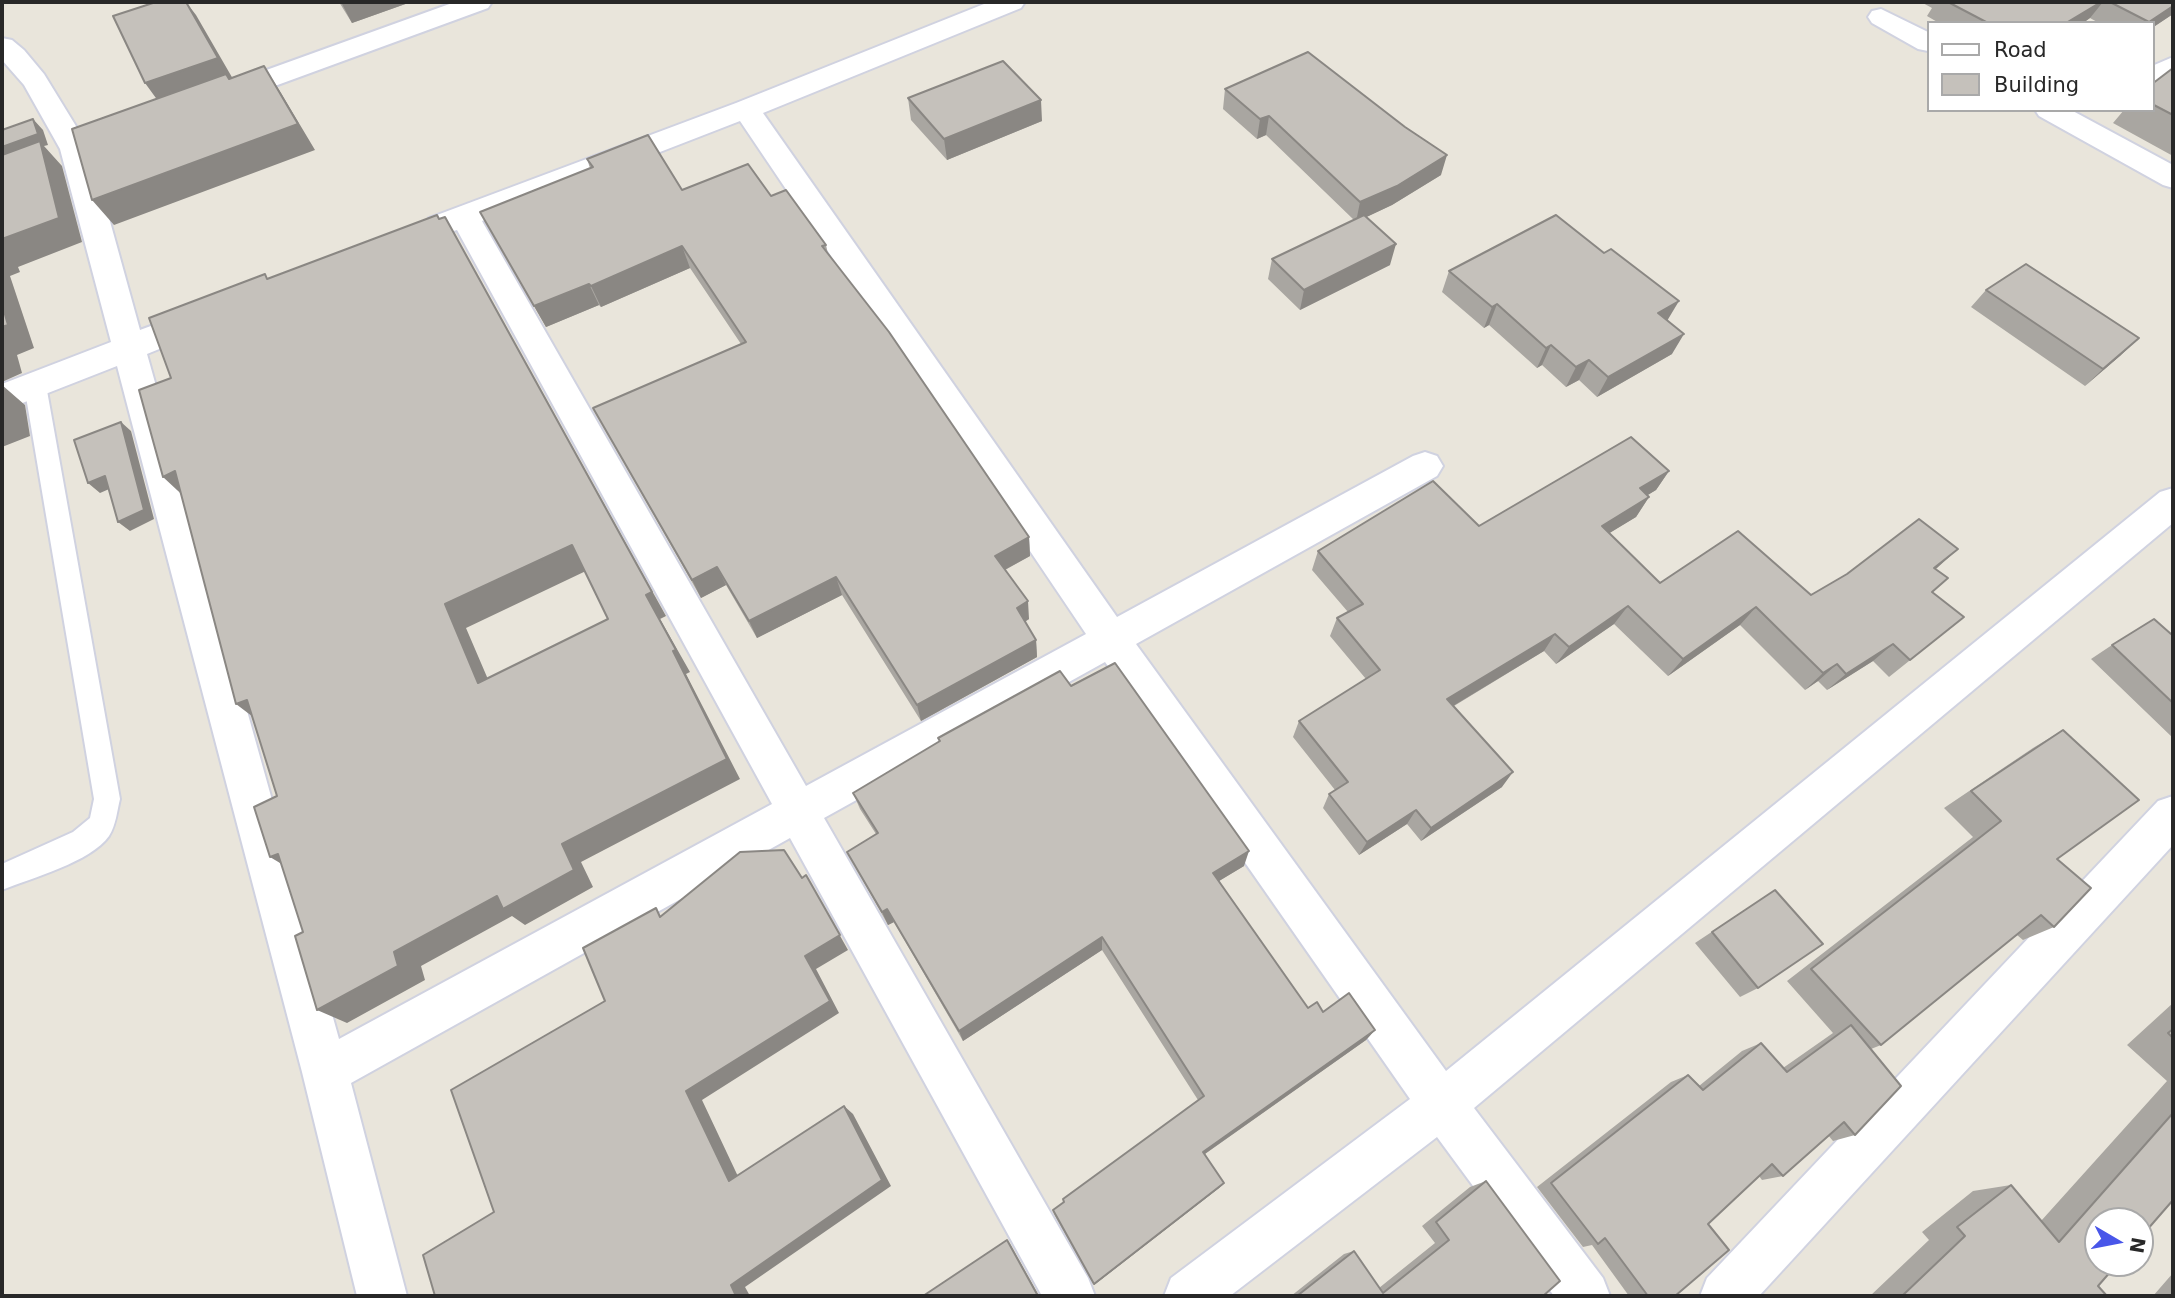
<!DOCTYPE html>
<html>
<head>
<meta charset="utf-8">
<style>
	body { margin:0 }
	#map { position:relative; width:2175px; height:1298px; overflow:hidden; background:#e9e5db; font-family:"DejaVu Sans",sans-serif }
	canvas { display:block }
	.frame { position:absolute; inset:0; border:4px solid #282828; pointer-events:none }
	.legend { position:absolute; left:1927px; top:21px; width:228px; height:91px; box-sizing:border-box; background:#fff; border:2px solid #a9a9a9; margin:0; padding:9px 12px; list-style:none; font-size:21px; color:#282828 }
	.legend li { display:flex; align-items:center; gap:14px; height:35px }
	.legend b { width:35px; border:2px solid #a9a9a9 }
	.north { position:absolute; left:2084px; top:1207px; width:70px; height:70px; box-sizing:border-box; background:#fff; border:2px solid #a9a9a9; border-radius:50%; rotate:100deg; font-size:19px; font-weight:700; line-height:28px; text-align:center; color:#282828 }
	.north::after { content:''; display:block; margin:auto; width:24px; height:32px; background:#4956e9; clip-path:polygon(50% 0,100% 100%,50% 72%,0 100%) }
</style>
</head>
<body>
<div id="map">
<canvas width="2175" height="1298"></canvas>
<div class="frame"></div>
<ul class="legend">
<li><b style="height:9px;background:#fff"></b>Road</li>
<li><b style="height:19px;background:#c5c1bb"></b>Building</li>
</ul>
<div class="north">N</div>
</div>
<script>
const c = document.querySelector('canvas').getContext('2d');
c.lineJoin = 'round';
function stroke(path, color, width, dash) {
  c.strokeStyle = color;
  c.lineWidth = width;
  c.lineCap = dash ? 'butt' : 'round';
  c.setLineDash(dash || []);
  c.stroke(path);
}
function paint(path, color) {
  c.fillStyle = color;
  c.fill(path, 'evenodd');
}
const lane = new Path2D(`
	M 35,377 L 43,379 L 46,385 L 120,799 C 117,811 116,825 109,836 C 91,862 31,878 2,890 L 2,864 L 73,832 L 90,818 L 94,799 L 24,385 L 27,379 Z`);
const street = new Path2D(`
	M 455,2 L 492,2 L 488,8 L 231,102 L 221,105 L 211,102 L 207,96 L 211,90 Z
	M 989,2 L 1025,2 L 1021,8 L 763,113 L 1117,617 L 1413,456 L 1425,452 L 1437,456 L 1443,466 L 1437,476 L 1136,644 L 1446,1071 L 2160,492 L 2173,488 L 2173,523 L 1474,1108 L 1603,1278 L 1610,1296 L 1554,1296 L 1437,1137 L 1230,1296 L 1164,1296 L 1171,1278 L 1410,1099 L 1105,662 L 824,818 L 1088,1278 L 1095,1296 L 1042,1296 L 790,838 L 351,1083 L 407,1296 L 357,1296 L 302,1072 L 117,366 L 2,411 L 2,384 L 111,342 L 60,149 L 24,85 L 2,60 L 2,38 L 12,40 L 24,50 L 44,74 L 90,149 L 140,330 L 205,306 L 216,310 L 221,318 L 216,326 L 147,354 L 339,1039 L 772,804 L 457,230 L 440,235 L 429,232 L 425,225 L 429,218 L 736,103 ZM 740,121 L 1086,634 L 806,786 L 482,221 Z
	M 1881,9 L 1928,32 L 1928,51 L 1918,49 L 1872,23 L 1868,17 L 1872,11 Z
	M 2173,57 L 2173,77 L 2152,88 L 2152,66 Z
	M 2035,110 L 2071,110 L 2173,165 L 2173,188 L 2163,185 L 2039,116 Z
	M 2173,796 L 2173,845 L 1759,1296 L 1700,1296 L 1707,1278 L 2158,801 Z`);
stroke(lane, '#d0d2e0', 4);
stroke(street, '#d0d2e0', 4);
paint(lane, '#fff');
paint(street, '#fff');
paint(new Path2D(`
	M 339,2 L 411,2 L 352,23 Z
	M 1921,2 L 2173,2 L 2173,14 L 2152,28 L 2152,23 L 2099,23 L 2090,18 L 2083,23 L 1939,23 L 1927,16 L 1932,8 Z
	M 2173,68 L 2173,156 L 2113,123 L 2124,110 L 2152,110 L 2152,84 Z
	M 1225,89 L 1441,175 L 1392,205 L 1366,217 L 1390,265 L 1300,310 L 1268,279 L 1272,259 L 1354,220 L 1266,135 L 1257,139 L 1223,109 Z
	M 908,98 L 1042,121 L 947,160 L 911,120 Z
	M 587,159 L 682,190 L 771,196 L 826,245 L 828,254 L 1029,537 L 1030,556 L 1005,570 L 1029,619 L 1025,622 L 1036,640 L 1037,657 L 921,721 L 842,595 L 757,638 L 726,585 L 701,598 L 593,408 L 741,344 L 690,268 L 601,307 L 599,305 L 546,327 L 480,212 L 590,168 Z
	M 1449,271 L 1667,321 L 1672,354 L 1597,397 L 1579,380 L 1566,387 L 1542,365 L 1537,368 L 1489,325 L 1484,328 L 1442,292 Z
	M 1986,290 L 2121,355 L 2085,386 L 1971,307 Z
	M 1669,471 L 1656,490 L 1647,495 L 1649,497 L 1636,517 L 1609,533 L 1660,583 L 1811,595 L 1936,569 L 1948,578 L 1932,592 L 1964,617 L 1889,677 L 1873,661 L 1827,690 L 1818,681 L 1805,690 L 1740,625 L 1668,676 L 1614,624 L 1556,664 L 1544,651 L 1454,706 L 1502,787 L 1421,841 L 1407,824 L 1359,855 L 1323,808 L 1329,794 L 1335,790 L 1293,737 L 1299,721 L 1366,679 L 1330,636 L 1337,618 L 1348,612 L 1312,570 L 1318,551 L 1479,526 Z
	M 2173,633 L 2173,738 L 2091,659 L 2112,645 Z
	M 1071,686 L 1244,866 L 1219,881 L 1308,1008 L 1375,1030 L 1366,1040 L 1205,1154 L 1224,1183 L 1219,1188 L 1094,1285 L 1054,1214 L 1053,1210 L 1063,1203 L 1063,1199 L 1198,1100 L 1102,950 L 963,1041 L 894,922 L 888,925 L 847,852 L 876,834 L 860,809 L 853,793 L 939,742 L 938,738 Z
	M 2063,730 L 2054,927 L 2023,940 L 2017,935 L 1881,1045 L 1871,1049 L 1855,1135 L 1833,1141 L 1828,1135 L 1783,1176 L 1762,1180 L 1759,1176 L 1708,1224 L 1675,1296 L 1629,1296 L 1592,1245 L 1583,1247 L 1537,1187 L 1671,1082 L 1688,1075 L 1699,1086 L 1742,1051 L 1761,1043 L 1783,1068 L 1833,1033 L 1787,981 L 1973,837 L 1944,808 L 2033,748 Z
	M 1775,890 L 1758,988 L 1740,997 L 1695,943 Z
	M 2173,1003 L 2173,1200 L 2098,1286 L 2107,1296 L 1870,1296 L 1929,1240 L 1922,1232 L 1973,1191 L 2011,1185 L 2041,1221 L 2167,1081 L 2127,1045 Z
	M 1486,1181 L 1543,1296 L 1291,1296 L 1344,1254 L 1354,1251 L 1379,1288 L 1435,1243 L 1422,1226 L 1470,1187 Z
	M 2173,1273 L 2173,1296 L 2153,1296 Z`), '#a9a6a1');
paint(new Path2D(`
	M 186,2 L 196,15 L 233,79 L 161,105 L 145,83 Z
	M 341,2 L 411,2 L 352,23 Z
	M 2101,2 L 2103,2 L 2090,18 L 2083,23 L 2066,23 Z
	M 2173,6 L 2173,14 L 2152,28 L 2152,23 L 2148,23 L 2149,22 Z
	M 264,66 L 281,93 L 315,150 L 114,225 L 92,200 Z
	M 1041,100 L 1042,121 L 947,160 L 944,139 Z
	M 1269,116 L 1266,135 L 1257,139 L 1260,119 Z
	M 33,119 L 43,130 L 48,145 L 44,146 L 62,166 L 82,242 L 18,267 L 20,272 L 10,276 L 34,348 L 17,355 L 22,373 L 2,382 L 2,147 Z
	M 1447,155 L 1441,175 L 1392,205 L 1356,222 L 1360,202 Z
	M 445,217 L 666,616 L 660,619 L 690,672 L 686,674 L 740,779 L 581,862 L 593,887 L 525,925 L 512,916 L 421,966 L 425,980 L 347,1023 L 317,1010 L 394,952 L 562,844 L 673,651 L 646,595 Z
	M 1396,244 L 1390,265 L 1300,310 L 1304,290 Z
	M 682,246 L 690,268 L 601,307 L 591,286 Z
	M 589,284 L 599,305 L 546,327 L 534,306 Z
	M 1679,301 L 1667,321 L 1658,313 Z
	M 1497,304 L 1489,325 L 1484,328 L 1492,307 Z
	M 1684,334 L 1672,354 L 1597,397 L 1608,377 Z
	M 2139,338 L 2121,355 L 2085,386 L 2103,369 Z
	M 1551,345 L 1542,365 L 1537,368 L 1546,348 Z
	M 1589,360 L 1579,380 L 1566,387 L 1576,367 Z
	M 2,385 L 25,405 L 30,436 L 2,447 Z
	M 121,422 L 131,431 L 154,519 L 130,531 L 118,522 Z
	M 175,471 L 191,503 L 163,477 Z
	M 1669,471 L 1656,490 L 1627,508 L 1640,488 Z
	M 105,476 L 116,486 L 100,493 L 88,483 Z
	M 1649,497 L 1636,517 L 1590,545 L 1602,526 Z
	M 1029,537 L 1030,556 L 997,574 L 995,556 Z
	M 572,545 L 588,570 L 466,628 L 499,705 L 478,683 L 445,604 Z
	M 1958,549 L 1937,568 L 1913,586 L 1934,568 Z
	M 717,567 L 726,585 L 701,598 L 692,580 Z
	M 836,577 L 842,595 L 757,638 L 749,621 Z
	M 1028,601 L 1029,619 L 1019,625 L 1017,608 Z
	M 1628,606 L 1614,624 L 1556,664 L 1569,647 Z
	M 1756,607 L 1740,625 L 1668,676 L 1683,659 Z
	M 1555,634 L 1544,651 L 1438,715 L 1447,699 Z
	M 1036,640 L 1037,657 L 921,721 L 917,705 Z
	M 1893,644 L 1873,661 L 1827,690 L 1846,674 Z
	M 1837,664 L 1818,681 L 1805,690 L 1823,673 Z
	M 247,700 L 265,726 L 236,704 Z
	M 1513,772 L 1502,787 L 1421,841 L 1431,828 Z
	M 1416,810 L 1407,824 L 1359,855 L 1367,842 Z
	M 1249,851 L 1244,866 L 1209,887 L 1213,873 Z
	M 278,854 L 300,875 L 270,857 Z
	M 806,875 L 848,950 L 816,969 L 839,1013 L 702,1100 L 743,1187 L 729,1181 L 686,1091 L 805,956 Z
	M 887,909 L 894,922 L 888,925 L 882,912 Z
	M 1102,937 L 1102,950 L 963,1041 L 959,1031 Z
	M 1375,1030 L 1366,1040 L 1199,1158 L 1203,1152 Z
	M 844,1106 L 853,1114 L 891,1186 L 745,1287 L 750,1296 L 736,1296 L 731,1285 Z
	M 1224,1183 L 1219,1188 L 1094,1285 L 1094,1284 Z
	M 1007,1240 L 1010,1244 L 1039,1296 L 1038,1296 Z`), '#8a8783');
const building = new Path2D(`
	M 156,2 L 186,2 L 218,58 L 145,83 L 113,16 Z
	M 1948,2 L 2101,2 L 2066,23 L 1988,23 Z
	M 2110,2 L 2173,2 L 2173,6 L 2149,22 Z
	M 1308,52 L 1405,127 L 1447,155 L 1397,186 L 1360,202 L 1269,116 L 1260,119 L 1225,89 Z
	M 1003,61 L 1041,100 L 944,139 L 908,98 Z
	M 264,66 L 298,124 L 92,200 L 72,129 L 226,74 L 229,79 Z
	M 2173,68 L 2173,115 L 2152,104 L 2152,84 Z
	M 33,119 L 38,134 L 2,147 L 2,130 Z
	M 648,135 L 682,190 L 748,164 L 771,196 L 786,190 L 826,245 L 822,246 L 889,332 L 1029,537 L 995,556 L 1028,601 L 1017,608 L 1036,640 L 917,705 L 836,577 L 749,621 L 717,567 L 692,580 L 593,408 L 746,342 L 682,246 L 591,286 L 589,284 L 534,306 L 480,212 L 593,167 L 587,159 Z
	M 40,141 L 59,218 L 2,239 L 2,155 Z
	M 437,215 L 439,219 L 445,217 L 652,592 L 646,595 L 676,650 L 673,651 L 727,759 L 562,844 L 574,870 L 503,909 L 497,896 L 394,952 L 398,966 L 317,1010 L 295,936 L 303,932 L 278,854 L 270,857 L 254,807 L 277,796 L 247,700 L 236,704 L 175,471 L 163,477 L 139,390 L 171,378 L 149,318 L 265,274 L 267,279 ZM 572,545 L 608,619 L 478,683 L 445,604 Z
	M 1364,215 L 1396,244 L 1304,290 L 1272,259 Z
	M 1556,215 L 1604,253 L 1611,249 L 1679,301 L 1658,313 L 1684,334 L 1608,377 L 1589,360 L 1576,367 L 1551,345 L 1546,348 L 1497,304 L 1492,307 L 1449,271 Z
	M 2026,264 L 2139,338 L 2103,369 L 1986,290 Z
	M 2,304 L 8,325 L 2,327 Z
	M 121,422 L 144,510 L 118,522 L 105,476 L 88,483 L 74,440 Z
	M 1631,437 L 1669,471 L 1640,488 L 1649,497 L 1602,526 L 1660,583 L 1738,531 L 1811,595 L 1847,574 L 1919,519 L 1958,549 L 1934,568 L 1948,578 L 1932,592 L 1964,617 L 1910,660 L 1893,644 L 1846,674 L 1837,664 L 1823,673 L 1756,607 L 1683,659 L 1628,606 L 1569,647 L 1555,634 L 1447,699 L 1513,772 L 1431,828 L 1416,810 L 1367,842 L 1329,794 L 1348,782 L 1299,721 L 1380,670 L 1337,618 L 1363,604 L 1318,551 L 1433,481 L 1479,526 Z
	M 2154,619 L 2171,634 L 2173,633 L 2173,703 L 2112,645 Z
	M 1115,663 L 1249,851 L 1213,873 L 1308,1008 L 1317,1002 L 1323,1012 L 1349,993 L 1375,1030 L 1203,1152 L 1224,1183 L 1094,1284 L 1053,1210 L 1064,1202 L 1063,1199 L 1204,1096 L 1102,937 L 959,1031 L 887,909 L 882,912 L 847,852 L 878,833 L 853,793 L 940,741 L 938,738 L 1060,671 L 1071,686 Z
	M 2063,730 L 2139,800 L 2057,859 L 2091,888 L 2054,927 L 2041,915 L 1881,1045 L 1811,969 L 2001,821 L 1971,791 Z
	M 784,850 L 802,878 L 806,875 L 840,935 L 805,956 L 830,1001 L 686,1091 L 729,1181 L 844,1106 L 882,1180 L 731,1285 L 736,1296 L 435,1296 L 423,1255 L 494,1212 L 451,1090 L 605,1001 L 583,948 L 656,908 L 660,917 L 740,852 Z
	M 1775,890 L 1823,944 L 1758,988 L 1712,932 Z
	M 1851,1025 L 1901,1086 L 1855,1135 L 1844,1122 L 1783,1176 L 1772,1164 L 1708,1224 L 1729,1250 L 1675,1296 L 1648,1296 L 1605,1238 L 1598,1244 L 1551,1183 L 1688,1075 L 1703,1090 L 1761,1043 L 1787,1072 Z
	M 2173,1029 L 2173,1038 L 2168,1033 Z
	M 2173,1113 L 2173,1200 L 2140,1238 L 2140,1221 L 2098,1221 L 2098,1263 L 2118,1263 L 2098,1286 L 2107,1296 L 1902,1296 L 1965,1236 L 1957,1227 L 2011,1185 L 2059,1242 Z
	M 1486,1181 L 1560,1281 L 1543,1296 L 1297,1296 L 1354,1251 L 1383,1293 L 1449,1240 L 1436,1222 Z
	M 1007,1240 L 1038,1296 L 1047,1296 L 923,1296 Z`);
paint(building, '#c5c1bb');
stroke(building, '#8a8783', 2);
</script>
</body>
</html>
